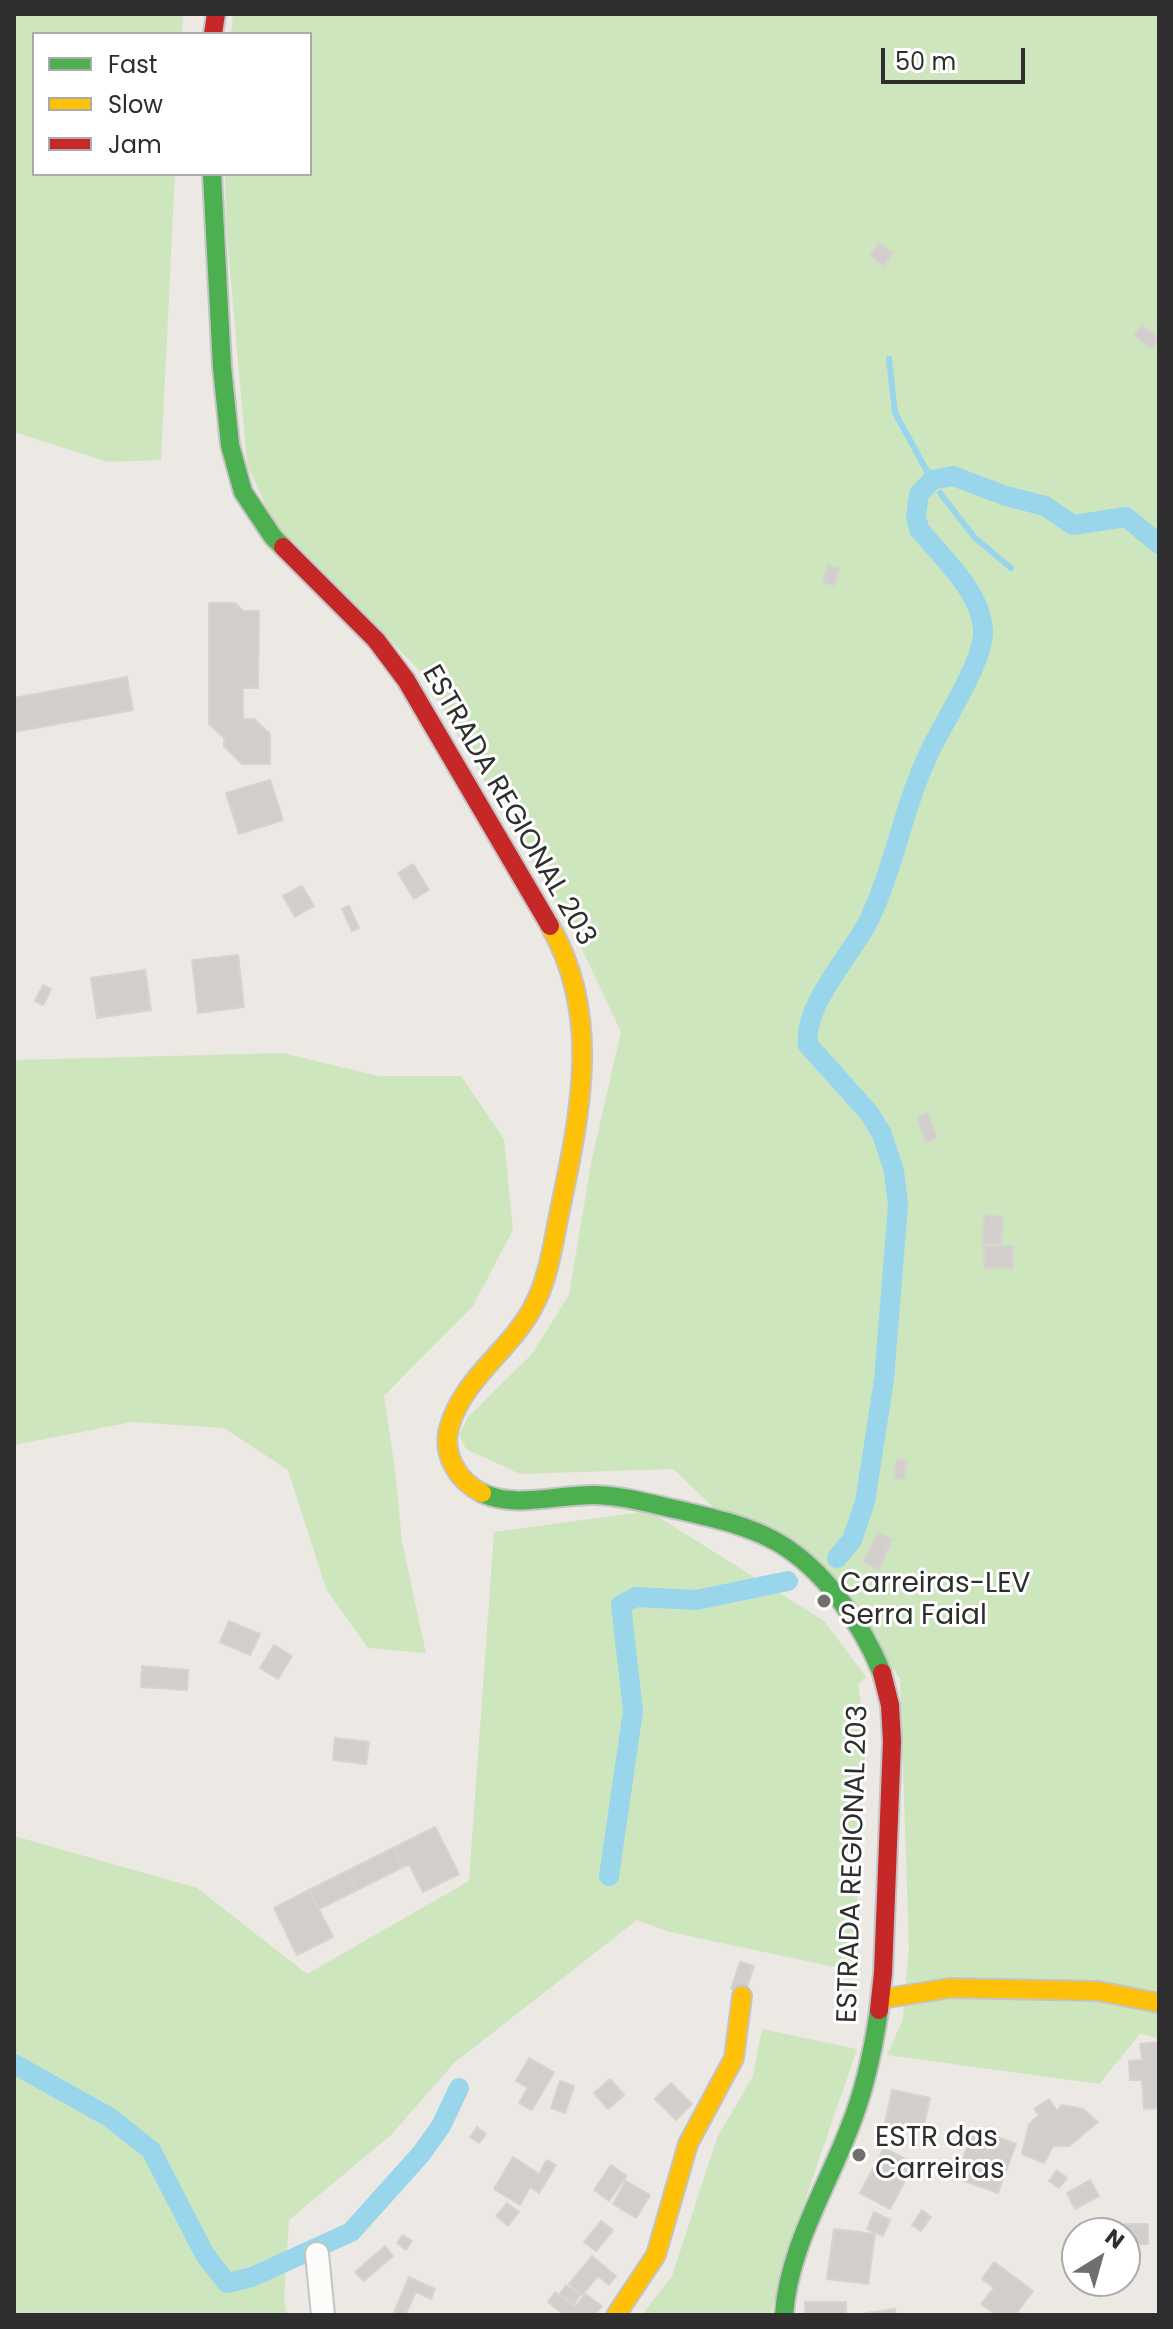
<!DOCTYPE html>
<html>
<head>
<meta charset="utf-8">
<style>
	body { margin:0 }
	#map { position:relative; width:1173px; height:2329px; overflow:hidden; background:#ece8e4; font-family:Poppins,sans-serif }
	canvas { display:block }
	.frame { position:absolute; inset:0; border:16px solid #2e2e2e; pointer-events:none }
	.legend { position:absolute; left:32px; top:32px; width:280px; height:144px; box-sizing:border-box; background:#fff; border:2px solid #ababab; margin:0; padding:10px 14px; list-style:none; font-size:24px; color:#2e2e2e }
	.legend li { display:flex; align-items:center; gap:16px; height:40px }
	.legend b { width:40px; border:2px solid #ababab }
	.north { position:absolute; left:1061px; top:2217px; width:80px; height:80px; box-sizing:border-box; background:#fff; border:2px solid #ababab; border-radius:50%; rotate:37deg; font-size:22px; font-weight:700; line-height:32px; text-align:center; color:#2e2e2e }
	.north::after { content:''; display:block; margin:auto; width:28px; height:36px; background:#706f6e; clip-path:polygon(50% 0,100% 100%,50% 72%,0 100%) }
	.scale { position:absolute; left:881px; top:48px; width:144px; height:36px; box-sizing:border-box; border:4px solid #2e2e2e; border-top:0; padding-left:10px; font-size:24px; line-height:28px; white-space:nowrap; color:#2e2e2e; -webkit-text-stroke:6px #fff; paint-order:stroke }
</style>
</head>
<body>
<div id="map">
<canvas width="1173" height="2329"></canvas>
<div class="frame"></div>
<ul class="legend">
<li><b style="height:10px;background:#4caf50"></b>Fast</li>
<li><b style="height:10px;background:#ffc107"></b>Slow</li>
<li><b style="height:10px;background:#c62828"></b>Jam</li>
</ul>
<div class="north">N</div>
<div class="scale">50 m</div>
</div>
<script>
const c = document.querySelector('canvas').getContext('2d');
c.lineJoin = 'round';
function paint(path, color) {
  c.fillStyle = color;
  c.fill(path, 'evenodd');
}
function stroke(path, color, width, dash) {
  c.strokeStyle = color;
  c.lineWidth = width;
  c.lineCap = dash ? 'butt' : 'round';
  c.setLineDash(dash || []);
  c.stroke(path);
}
function label(font, color, halo, rows, align = 'center') {
  c.font = font + ' Poppins,sans-serif';
  c.lineWidth = 6;
  c.setLineDash([]);
  c.textBaseline = 'middle';
  c.strokeStyle = halo;
  c.fillStyle = color;
  for (const [text, x, y, turn = 0] of rows) {
    c.save();
    c.translate(x, y);
    c.rotate((+turn || 0) * Math.PI / 180);
    c.textAlign = isNaN(turn) ? turn : align;
    if (halo) c.strokeText(text, 0, 0);
    c.fillText(text, 0, 0);
    c.restore();
  }
}
paint(new Path2D(`
	M 14,14 L 183,14 L 182,34 L 34,34 L 34,174 L 175,174 L 161,460 L 108,462 L 14,432 Z
	M 233,14 L 1159,14 L 1159,2039 L 1141,2033 L 1099,2084 L 887,2055 L 903,2019 L 909,1947 L 900,1678 L 818,1569 L 729,1522 L 673,1469 L 520,1474 L 466,1449 L 459,1435 L 468,1417 L 532,1354 L 569,1295 L 592,1158 L 621,1032 L 577,938 L 420,671 L 273,521 L 247,464 L 226,224 L 225,174 L 310,174 L 310,34 L 231,34 Z
	M 283,1053 L 378,1076 L 461,1076 L 504,1139 L 513,1230 L 473,1306 L 384,1396 L 395,1469 L 402,1542 L 426,1653 L 368,1648 L 326,1589 L 288,1470 L 224,1428 L 132,1422 L 14,1445 L 14,1060 Z
	M 649,1511 L 824,1621 L 866,1677 L 858,1685 L 866,1733 L 853,1971 L 670,1932 L 637,1920 L 454,2063 L 391,2135 L 289,2220 L 284,2299 L 287,2315 L 14,2315 L 14,1836 L 197,1888 L 307,1974 L 469,1881 L 494,1532 Z
	M 762,2029 L 857,2049 L 780,2273 L 771,2315 L 642,2315 L 672,2276 L 717,2138 L 753,2076 Z`), '#cee6be');
stroke(new Path2D(`
	M 889,359 L 895,413 L 927,471
	M 940,493 L 975,538 L 1011,568`), '#99d6ec', 6);
stroke(new Path2D(`
	M 837,1558 L 852,1540 L 865,1502 L 884,1380 L 898,1205 L 894,1171 L 882,1134 L 869,1113 L 808,1045 C 803,1005 850,957 868,922 C 894,869 904,804 930,751 C 944,721 985,660 983,629 C 980,590 942,558 919,529 L 916,516 L 919,494 L 932,480 L 953,476 L 1006,496 L 1045,506 L 1073,525 L 1126,517 L 1159,544
	M 609,1876 L 633,1711 L 621,1605 L 636,1597 L 696,1600 L 788,1581
	M 14,2064 L 109,2117 L 151,2150 L 205,2255 L 227,2283 L 252,2277 L 351,2232 L 421,2154 L 441,2126 L 459,2088`), '#99d6ec', 20);
const building = new Path2D(`
	M 879,243 L 893,253 L 884,266 L 870,256 Z
	M 1142,325 L 1159,338 L 1152,349 L 1134,335 Z
	M 828,565 L 839,568 L 834,586 L 823,582 Z
	M 209,603 L 235,603 L 243,611 L 259,611 L 258,688 L 243,688 L 243,719 L 254,719 L 270,734 L 270,764 L 242,764 L 224,746 L 224,738 L 209,724 Z
	M 127,677 L 133,710 L 14,732 L 14,698 Z
	M 270,780 L 283,820 L 239,834 L 226,793 Z
	M 413,864 L 429,890 L 414,899 L 398,873 Z
	M 302,886 L 314,906 L 295,917 L 283,896 Z
	M 349,906 L 359,928 L 352,931 L 342,909 Z
	M 238,955 L 244,1007 L 198,1013 L 192,960 Z
	M 145,970 L 151,1010 L 97,1018 L 91,978 Z
	M 43,985 L 51,989 L 43,1005 L 35,1001 Z
	M 928,1113 L 937,1138 L 926,1142 L 917,1117 Z
	M 984,1215 L 1003,1216 L 1001,1245 L 983,1244 Z
	M 984,1246 L 1013,1246 L 1013,1268 L 984,1268 Z
	M 897,1459 L 907,1461 L 904,1480 L 894,1478 Z
	M 878,1533 L 892,1539 L 879,1570 L 863,1562 Z
	M 229,1621 L 260,1634 L 250,1655 L 220,1642 Z
	M 274,1645 L 292,1656 L 278,1679 L 260,1668 Z
	M 142,1666 L 188,1670 L 187,1690 L 141,1687 Z
	M 335,1738 L 369,1742 L 366,1764 L 333,1760 Z
	M 435,1827 L 459,1874 L 423,1892 L 409,1864 L 403,1867 L 393,1848 Z
	M 393,1848 L 403,1867 L 357,1890 L 347,1871 Z
	M 347,1871 L 357,1890 L 319,1909 L 309,1890 Z
	M 309,1890 L 333,1937 L 297,1955 L 274,1908 Z
	M 740,1962 L 754,1966 L 745,1993 L 731,1989 Z
	M 1159,2042 L 1159,2108 L 1144,2109 L 1142,2080 L 1130,2080 L 1129,2061 L 1142,2060 L 1140,2044 Z
	M 529,2058 L 554,2072 L 532,2110 L 519,2103 L 528,2088 L 516,2081 Z
	M 610,2079 L 624,2095 L 608,2109 L 594,2093 Z
	M 560,2081 L 574,2086 L 565,2113 L 551,2108 Z
	M 671,2083 L 692,2104 L 676,2120 L 655,2099 Z
	M 892,2090 L 930,2098 L 923,2130 L 885,2123 Z
	M 1049,2099 L 1057,2111 L 1062,2105 L 1083,2109 L 1098,2122 L 1069,2146 L 1053,2146 L 1044,2163 L 1022,2154 L 1029,2124 L 1039,2115 L 1034,2109 Z
	M 477,2127 L 486,2134 L 479,2143 L 470,2137 Z
	M 974,2128 L 1016,2144 L 998,2193 L 956,2178 Z
	M 884,2148 L 914,2164 L 890,2209 L 860,2193 Z
	M 513,2157 L 539,2174 L 547,2160 L 556,2165 L 539,2193 L 530,2187 L 520,2205 L 494,2189 Z
	M 611,2165 L 627,2176 L 609,2201 L 594,2190 Z
	M 1057,2170 L 1067,2178 L 1059,2188 L 1049,2181 Z
	M 1090,2180 L 1099,2196 L 1075,2209 L 1067,2193 Z
	M 626,2181 L 650,2195 L 636,2218 L 613,2204 Z
	M 507,2203 L 519,2212 L 508,2226 L 496,2216 Z
	M 922,2210 L 931,2217 L 921,2231 L 912,2225 Z
	M 874,2212 L 890,2220 L 883,2236 L 867,2229 Z
	M 601,2221 L 613,2230 L 596,2251 L 584,2242 Z
	M 1125,2224 L 1148,2224 L 1148,2244 L 1125,2244 Z
	M 834,2229 L 875,2234 L 868,2284 L 827,2279 Z
	M 403,2235 L 412,2241 L 406,2250 L 397,2243 Z
	M 385,2246 L 393,2256 L 364,2281 L 355,2272 Z
	M 592,2256 L 616,2276 L 609,2285 L 598,2276 L 582,2295 L 569,2284 Z
	M 994,2262 L 1033,2291 L 1015,2315 L 996,2315 L 981,2304 L 994,2288 L 982,2279 Z
	M 409,2277 L 435,2289 L 431,2299 L 416,2292 L 405,2315 L 399,2315 L 394,2313 Z
	M 566,2285 L 580,2295 L 574,2304 L 560,2294 Z
	M 555,2292 L 575,2307 L 585,2294 L 602,2306 L 595,2315 L 561,2315 L 562,2313 L 548,2302 Z
	M 805,2302 L 846,2302 L 846,2315 L 805,2315 Z
	M 895,2309 L 896,2315 L 866,2315 L 866,2313 Z`);
paint(building, '#d1cecb');
stroke(building, '#d7d4d0', 2);
const street = new Path2D(`
	M 317,2254 L 323,2315`);
const fast = new Path2D(`
	M 212,174 L 222,367 L 230,445 L 243,492 L 273,537 L 283,547
	M 482,1493 C 516,1509 559,1494 596,1495 C 624,1496 652,1504 679,1510 C 713,1518 747,1525 777,1542 C 824,1569 862,1624 882,1673
	M 784,2315 C 788,2250 826,2189 849,2129 C 865,2090 873,2052 879,2010`);
const slow = new Path2D(`
	M 482,1493 C 458,1481 442,1455 449,1428 C 462,1380 509,1351 532,1309 C 549,1279 553,1243 560,1210 C 580,1114 602,1016 550,926
	M 881,1999 L 950,1988 L 1098,1991 L 1159,2003
	M 616,2315 L 656,2255 L 688,2144 L 734,2058 L 742,1996`);
const jam = new Path2D(`
	M 213,34 L 216,14
	M 283,547 L 376,640 L 406,680 L 550,926
	M 879,2010 L 883,1973 L 892,1741 L 890,1705 L 882,1673`);
stroke(street, '#c5c4c5', 26);
stroke(fast, '#c5c4c5', 22);
stroke(slow, '#c5c4c5', 22);
stroke(jam, '#c5c4c5', 22);
stroke(street, '#fcfcfb', 22);
stroke(fast, '#4caf50', 18);
stroke(slow, '#ffc107', 18);
stroke(jam, '#c62828', 18);
for (const [x, y, r, color] of [
	[824,1601,8,"#706f6e"],
	[859,2155,8,"#706f6e"]
]) {
  const dot = new Path2D();
  dot.arc(x, y, r, 0, 2 * Math.PI);
  c.fillStyle = color;
  c.fill(dot);
  stroke(dot, '#fff', 3);
}
label('28px', '#2e2e2e', '#fff', [
	["ESTRADA REGIONAL 203",508,806,60],
	["ESTRADA REGIONAL 203",854,1864,-88]
]);
label('28px', '#2e2e2e', '#fff', [
	["Carreiras-LEV",840,1585],
	["Serra Faial",840,1617],
	["ESTR das",875,2139],
	["Carreiras",875,2171]
], 'left');
</script>
</body>
</html>
